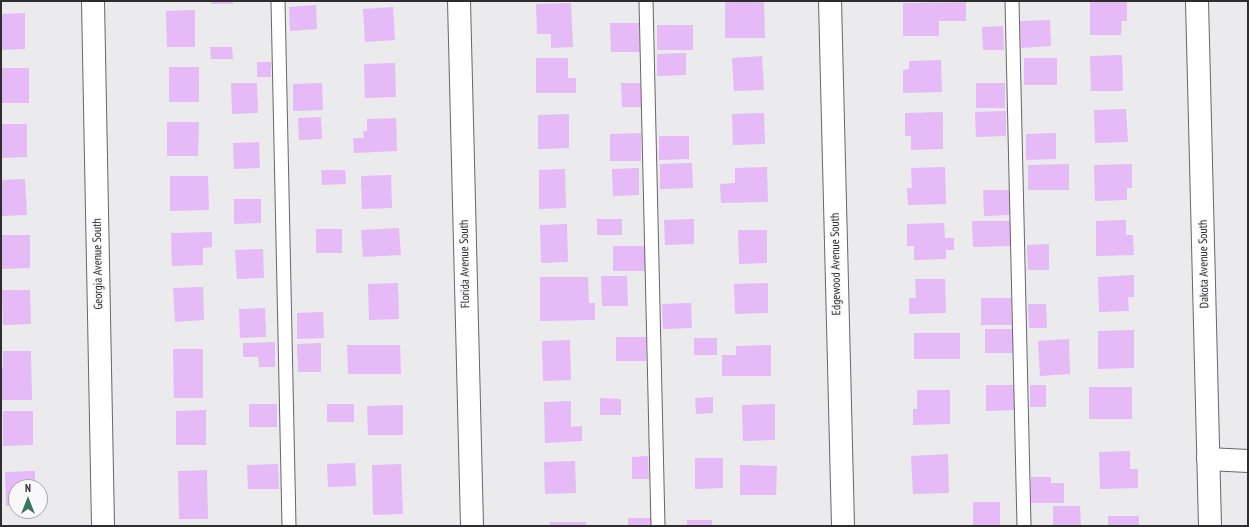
<!DOCTYPE html>
<html>
<head>
<meta charset="utf-8">
<style>
	body { margin:0 }
	#map { position:relative; width:1249px; height:527px; overflow:hidden; background:#ebeaed; font-family:"PT Sans Narrow",sans-serif }
	canvas { display:block }
	.frame { position:absolute; inset:0; border:2px solid #2e2e2f; pointer-events:none }
	.north { position:absolute; left:8px; top:479px; width:40px; height:40px; box-sizing:border-box; background:#f8f7fa; border:1px solid #a7a7a9; border-radius:50%; rotate:0deg; font-size:11px; font-weight:700; line-height:16px; text-align:center; color:#2e2e2f }
	.north::after { content:''; display:block; margin:auto; width:14px; height:18px; background:#3a745e; clip-path:polygon(50% 0,100% 100%,50% 72%,0 100%) }
</style>
</head>
<body>
<div id="map">
<canvas width="1249" height="527"></canvas>
<div class="frame"></div>
<div class="north">N</div>
</div>
<script>
const c = document.querySelector('canvas').getContext('2d');
c.lineJoin = 'round';
function paint(path, color) {
  c.fillStyle = color;
  c.fill(path, 'evenodd');
}
function stroke(path, color, width, dash) {
  c.strokeStyle = color;
  c.lineWidth = width;
  c.lineCap = dash ? 'butt' : 'round';
  c.setLineDash(dash || []);
  c.stroke(path);
}
function label(font, color, halo, rows, align = 'center') {
  c.font = font + ' "PT Sans Narrow",sans-serif';
  c.lineWidth = 3;
  c.setLineDash([]);
  c.textBaseline = 'middle';
  c.strokeStyle = halo;
  c.fillStyle = color;
  for (const [text, x, y, turn = 0] of rows) {
    c.save();
    c.translate(x, y);
    c.rotate((+turn || 0) * Math.PI / 180);
    c.textAlign = isNaN(turn) ? turn : align;
    if (halo) c.strokeText(text, 0, 0);
    c.fillText(text, 0, 0);
    c.restore();
  }
}
paint(new Path2D(`
	M 211,1 L 233,1 L 233,4 L 211,4 Z
	M 725,1 L 764,1 L 765,38 L 725,38 Z
	M 1090,1 L 1127,1 L 1127,21 L 1122,21 L 1121,35 L 1090,35 Z
	M 966,2 L 966,21 L 939,21 L 939,36 L 903,36 L 903,3 Z
	M 571,3 L 573,47 L 551,48 L 551,34 L 537,34 L 536,4 Z
	M 316,5 L 317,29 L 290,31 L 289,7 Z
	M 393,7 L 395,40 L 365,42 L 363,9 Z
	M 195,10 L 195,47 L 167,47 L 166,11 Z
	M 25,13 L 25,49 L 1,50 L 1,14 Z
	M 1050,20 L 1051,46 L 1021,48 L 1020,21 Z
	M 610,23 L 639,23 L 640,52 L 611,52 Z
	M 657,25 L 693,25 L 693,50 L 657,50 Z
	M 1003,26 L 1004,50 L 983,50 L 982,27 Z
	M 210,47 L 232,47 L 233,59 L 211,59 Z
	M 686,53 L 686,75 L 657,76 L 657,54 Z
	M 1122,55 L 1123,91 L 1091,91 L 1090,56 Z
	M 762,56 L 764,90 L 734,91 L 732,58 Z
	M 536,58 L 568,58 L 568,78 L 576,78 L 576,93 L 536,93 Z
	M 1024,58 L 1057,58 L 1057,85 L 1024,85 Z
	M 941,60 L 942,92 L 903,93 L 903,70 L 909,69 L 909,61 Z
	M 257,62 L 271,62 L 271,77 L 257,77 Z
	M 395,63 L 396,97 L 365,98 L 364,64 Z
	M 169,67 L 199,67 L 199,102 L 169,102 Z
	M 1,68 L 29,68 L 29,103 L 1,103 Z
	M 231,83 L 257,83 L 258,113 L 232,114 Z
	M 322,83 L 323,110 L 293,111 L 293,84 Z
	M 621,83 L 641,83 L 641,107 L 622,107 Z
	M 976,83 L 1005,83 L 1005,108 L 976,108 Z
	M 1126,109 L 1128,142 L 1095,143 L 1094,110 Z
	M 1006,111 L 1006,136 L 976,137 L 975,112 Z
	M 943,112 L 943,149 L 911,150 L 911,136 L 905,136 L 905,113 Z
	M 764,113 L 765,144 L 733,145 L 732,114 Z
	M 569,114 L 569,148 L 538,149 L 538,115 Z
	M 321,117 L 322,139 L 299,140 L 298,118 Z
	M 396,118 L 397,151 L 354,153 L 353,138 L 364,138 L 363,131 L 367,131 L 367,119 Z
	M 167,122 L 199,122 L 198,156 L 167,156 Z
	M 1,124 L 27,124 L 27,157 L 1,158 Z
	M 641,133 L 641,161 L 610,161 L 610,134 Z
	M 1056,133 L 1056,159 L 1026,160 L 1026,134 Z
	M 659,136 L 689,136 L 689,159 L 659,160 Z
	M 259,142 L 260,168 L 234,169 L 233,143 Z
	M 692,163 L 693,188 L 660,189 L 660,164 Z
	M 1069,164 L 1069,190 L 1028,190 L 1028,165 Z
	M 1132,164 L 1132,188 L 1127,188 L 1127,200 L 1095,201 L 1094,165 Z
	M 767,167 L 768,202 L 721,203 L 720,184 L 735,183 L 735,168 Z
	M 945,167 L 946,204 L 908,205 L 907,188 L 912,188 L 911,168 Z
	M 639,168 L 639,195 L 613,196 L 612,169 Z
	M 565,169 L 566,208 L 539,209 L 539,170 Z
	M 321,170 L 345,170 L 346,184 L 322,185 Z
	M 391,175 L 392,208 L 362,209 L 361,176 Z
	M 170,176 L 208,176 L 209,210 L 170,211 Z
	M 25,179 L 27,215 L 1,216 L 1,180 Z
	M 983,190 L 1009,190 L 1010,215 L 984,216 Z
	M 234,199 L 261,199 L 261,223 L 234,224 Z
	M 597,219 L 622,219 L 622,235 L 597,235 Z
	M 694,219 L 694,244 L 665,245 L 664,220 Z
	M 1126,220 L 1126,235 L 1133,235 L 1134,255 L 1096,256 L 1096,221 Z
	M 972,221 L 1010,221 L 1011,246 L 973,247 Z
	M 944,223 L 945,238 L 954,238 L 954,250 L 946,250 L 946,259 L 914,260 L 914,246 L 907,246 L 907,224 Z
	M 567,224 L 568,262 L 541,263 L 540,225 Z
	M 399,228 L 401,255 L 363,257 L 361,230 Z
	M 316,229 L 342,229 L 342,253 L 316,253 Z
	M 738,230 L 767,230 L 767,263 L 739,264 Z
	M 212,232 L 212,247 L 203,248 L 203,265 L 172,266 L 171,233 Z
	M 1,235 L 30,235 L 30,268 L 1,269 Z
	M 1049,244 L 1049,270 L 1028,270 L 1027,245 Z
	M 613,246 L 645,246 L 645,271 L 613,271 Z
	M 263,249 L 264,278 L 237,279 L 235,250 Z
	M 1134,275 L 1134,297 L 1128,297 L 1129,311 L 1099,312 L 1098,277 Z
	M 601,276 L 627,276 L 628,306 L 602,306 Z
	M 540,277 L 588,277 L 589,303 L 595,303 L 595,320 L 540,321 Z
	M 915,279 L 945,279 L 946,313 L 909,314 L 909,298 L 916,298 Z
	M 398,283 L 399,319 L 369,320 L 368,284 Z
	M 768,283 L 768,313 L 735,314 L 734,284 Z
	M 203,287 L 204,320 L 175,322 L 173,288 Z
	M 2,290 L 30,290 L 31,324 L 3,325 Z
	M 981,298 L 1011,298 L 1012,325 L 981,325 Z
	M 691,303 L 692,328 L 663,329 L 662,304 Z
	M 1028,304 L 1046,304 L 1047,328 L 1029,328 Z
	M 265,308 L 266,337 L 240,338 L 239,309 Z
	M 323,312 L 324,338 L 297,339 L 297,313 Z
	M 985,329 L 1014,329 L 1014,353 L 985,353 Z
	M 1134,330 L 1134,368 L 1098,369 L 1098,331 Z
	M 914,333 L 960,333 L 960,359 L 914,359 Z
	M 616,337 L 646,337 L 646,361 L 616,361 Z
	M 694,338 L 717,338 L 717,355 L 694,355 Z
	M 1069,339 L 1070,374 L 1040,376 L 1038,341 Z
	M 570,340 L 571,380 L 543,381 L 542,341 Z
	M 275,342 L 275,367 L 259,367 L 258,357 L 243,357 L 243,343 Z
	M 321,343 L 321,372 L 298,372 L 297,344 Z
	M 347,345 L 400,345 L 401,374 L 348,374 Z
	M 771,345 L 771,376 L 722,376 L 722,355 L 736,355 L 736,346 Z
	M 173,349 L 203,349 L 203,398 L 174,398 Z
	M 3,351 L 31,351 L 32,400 L 1,400 L 1,368 L 3,368 Z
	M 986,385 L 1014,385 L 1014,410 L 986,411 Z
	M 1030,385 L 1046,385 L 1046,407 L 1030,407 Z
	M 1089,387 L 1132,387 L 1132,419 L 1089,419 Z
	M 917,390 L 950,390 L 950,424 L 913,425 L 913,409 L 917,409 Z
	M 713,397 L 713,413 L 696,414 L 695,398 Z
	M 600,398 L 621,399 L 621,415 L 600,415 Z
	M 571,401 L 571,427 L 582,426 L 582,441 L 545,443 L 544,402 Z
	M 249,404 L 277,404 L 277,427 L 249,427 Z
	M 327,404 L 354,404 L 354,422 L 327,422 Z
	M 775,404 L 775,440 L 743,441 L 742,405 Z
	M 403,405 L 403,435 L 368,435 L 367,406 Z
	M 206,410 L 206,445 L 176,445 L 176,411 Z
	M 3,411 L 33,411 L 33,445 L 3,446 Z
	M 1130,451 L 1130,469 L 1138,469 L 1138,488 L 1100,489 L 1099,452 Z
	M 948,454 L 949,493 L 913,494 L 911,456 Z
	M 648,456 L 649,479 L 632,479 L 632,457 Z
	M 695,458 L 723,458 L 723,488 L 695,489 Z
	M 575,461 L 576,493 L 545,494 L 544,462 Z
	M 355,463 L 356,486 L 328,487 L 327,464 Z
	M 278,464 L 279,489 L 248,489 L 247,465 Z
	M 401,464 L 403,514 L 373,515 L 372,465 Z
	M 740,465 L 777,466 L 776,495 L 740,495 Z
	M 207,470 L 208,519 L 179,519 L 178,471 Z
	M 35,471 L 35,487 L 16,487 L 16,506 L 6,506 L 5,472 Z
	M 1031,477 L 1051,477 L 1051,483 L 1064,483 L 1064,503 L 1031,503 Z
	M 973,502 L 1000,502 L 1000,526 L 973,526 Z
	M 1053,506 L 1080,506 L 1081,526 L 1053,526 Z
	M 1108,516 L 1139,516 L 1139,526 L 1108,526 Z
	M 628,518 L 651,518 L 651,526 L 628,526 Z
	M 687,520 L 712,520 L 712,526 L 687,526 Z
	M 550,522 L 586,522 L 586,526 L 550,526 Z`), '#e5baf6');
const lane = new Path2D(`
	M 278,1 L 289,526
	M 646,1 L 658,526
	M 1012,1 L 1024,526`);
const street = new Path2D(`
	M 93,1 L 103,526
	M 459,1 L 472,526
	M 830,1 L 843,526
	M 1208,459 L 1248,461`);
const secondary = new Path2D(`
	M 1197,1 L 1210,526`);
stroke(lane, '#676669', 15);
stroke(street, '#676669', 24);
stroke(secondary, '#676669', 24);
stroke(lane, '#fff', 13);
stroke(street, '#fff', 22);
stroke(secondary, '#fff', 22);
label('12px', '#2e2e2f', '#f8f7fa', [
	["Georgia Avenue South",98,264,-91],
	["Florida Avenue South",465,264,-91],
	["Edgewood Avenue South",836,264,-91],
	["Dakota Avenue South",1204,264,-91]
]);
</script>
</body>
</html>
